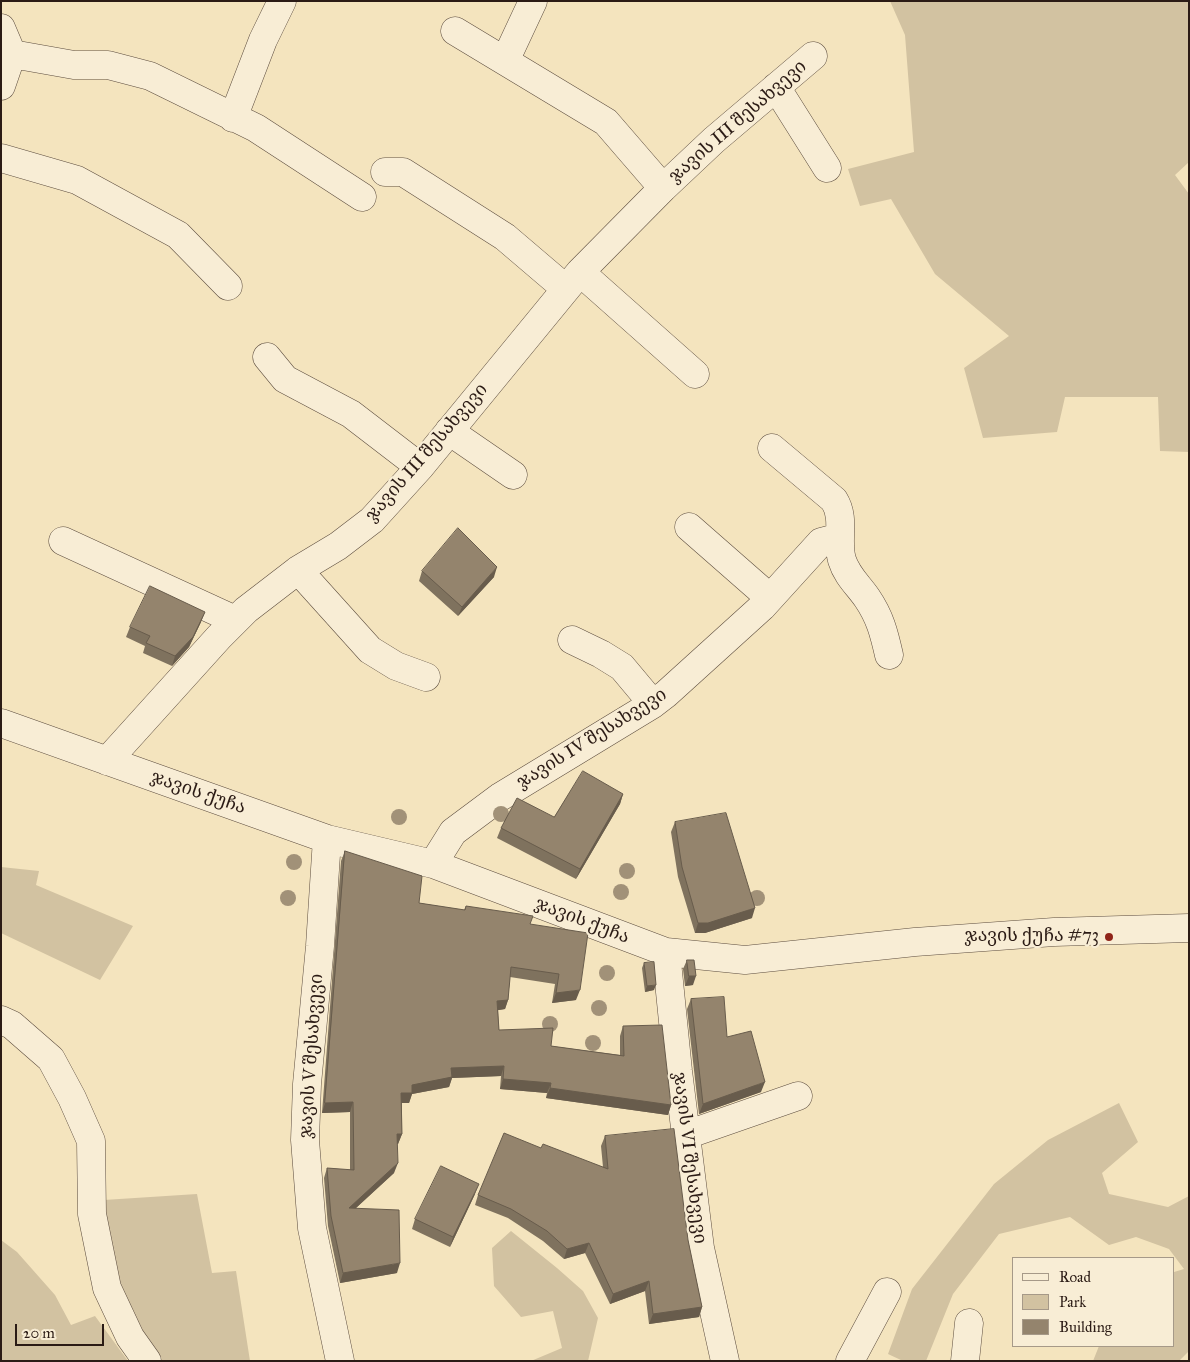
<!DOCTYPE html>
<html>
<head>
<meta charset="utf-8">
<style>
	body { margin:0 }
	#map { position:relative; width:1190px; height:1362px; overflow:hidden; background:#f4e4be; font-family:"IM FELL Great Primer",serif }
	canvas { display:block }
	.frame { position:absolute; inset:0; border:2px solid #2b1b15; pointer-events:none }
	.legend { position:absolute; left:1012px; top:1257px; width:162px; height:90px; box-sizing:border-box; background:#f8edd5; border:1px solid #a69988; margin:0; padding:6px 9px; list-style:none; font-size:15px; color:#2b1b15 }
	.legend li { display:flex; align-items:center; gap:10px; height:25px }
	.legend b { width:25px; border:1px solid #a69988 }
	.scale { position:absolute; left:15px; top:1324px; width:89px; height:22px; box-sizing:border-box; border:2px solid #2b1b15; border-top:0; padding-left:6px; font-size:15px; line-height:18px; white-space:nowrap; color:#2b1b15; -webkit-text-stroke:4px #f8edd5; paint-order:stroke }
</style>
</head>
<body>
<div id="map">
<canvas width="1190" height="1362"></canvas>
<div class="frame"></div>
<ul class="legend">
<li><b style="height:6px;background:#f8edd5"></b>Road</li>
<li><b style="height:14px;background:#d2c2a1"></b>Park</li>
<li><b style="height:14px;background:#94846d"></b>Building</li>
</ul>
<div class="scale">20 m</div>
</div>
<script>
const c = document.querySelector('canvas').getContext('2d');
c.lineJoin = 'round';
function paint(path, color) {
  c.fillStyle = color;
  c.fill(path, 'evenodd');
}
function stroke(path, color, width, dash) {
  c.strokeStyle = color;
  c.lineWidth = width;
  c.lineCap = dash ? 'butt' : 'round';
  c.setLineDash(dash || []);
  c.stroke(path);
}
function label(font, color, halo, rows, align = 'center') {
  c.font = font + ' "IM FELL Great Primer","Noto Serif Georgian",serif';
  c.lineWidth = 4.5;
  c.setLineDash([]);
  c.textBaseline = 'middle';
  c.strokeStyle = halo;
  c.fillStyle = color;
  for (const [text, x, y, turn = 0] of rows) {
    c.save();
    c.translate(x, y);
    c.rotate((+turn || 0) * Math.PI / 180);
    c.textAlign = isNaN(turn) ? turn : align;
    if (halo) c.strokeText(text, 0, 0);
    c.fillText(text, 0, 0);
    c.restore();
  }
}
paint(new Path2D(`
	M 890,1 L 1189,1 L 1189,162 L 1175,175 L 1189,194 L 1189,452 L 1160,451 L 1158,397 L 1065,397 L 1057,432 L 983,438 L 964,368 L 1009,336 L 935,274 L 891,199 L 860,206 L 848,169 L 914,152 L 905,35 Z
	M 1,867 L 39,871 L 36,885 L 133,926 L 100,980 L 1,933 Z
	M 1119,1103 L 1138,1142 L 1102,1173 L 1109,1194 L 1168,1207 L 1189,1196 L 1189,1351 L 1179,1361 L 1093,1361 L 1099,1346 L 1174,1346 L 1174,1272 L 1184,1269 L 1169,1249 L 1136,1237 L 1109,1245 L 1070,1217 L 999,1234 L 953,1294 L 926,1361 L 903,1361 L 888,1354 L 912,1289 L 994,1184 L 1048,1140 Z
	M 197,1194 L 212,1273 L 236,1271 L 250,1361 L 158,1361 L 126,1307 L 112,1261 L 104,1200 Z
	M 511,1231 L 557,1268 L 583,1291 L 598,1318 L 588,1361 L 531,1361 L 562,1348 L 553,1311 L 521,1317 L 494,1286 L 492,1248 Z
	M 1,1240 L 17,1252 L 55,1295 L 71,1325 L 95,1316 L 128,1361 L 1,1361 Z`), '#d2c2a1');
const minor = new Path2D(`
	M 1,28 L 12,54 L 1,86
	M 455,31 L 606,122 L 663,188
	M 12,54 L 74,65 L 108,65 L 150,76 L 256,128 L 362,197
	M 505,61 L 533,1
	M 776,87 L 827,168
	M 233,118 L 263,40 L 282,1
	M 1,158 L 77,180 L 178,235 L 228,286
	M 385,172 L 403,172 L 505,237 L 566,289
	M 580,272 L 695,374
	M 267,357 L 285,379 L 351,414 L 420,467
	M 449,431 L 513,475
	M 772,448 L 834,500 C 846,519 836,540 842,560 C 847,576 858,585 867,598 C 880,617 884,633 889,655
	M 689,527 L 770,598
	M 63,541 L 235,620
	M 298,570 L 370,650 L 396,666 L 426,677
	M 572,640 L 601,654 L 622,667 L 653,704
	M 1,723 L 327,839 L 433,864 L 666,952 L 745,960 L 915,942 L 1054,932 L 1189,928
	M 107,761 L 219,637 L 246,610 L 298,570 L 338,546 L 372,520 L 420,467 L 580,272 L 663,188 L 714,140 L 813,56
	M 327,839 L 320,946 L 307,1084 L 305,1140 L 312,1228 L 340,1361
	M 433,864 L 453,832 L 500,797 L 653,704 L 666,694 L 762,607 L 821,542 L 840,537
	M 666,952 L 678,1071 L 700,1248 L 725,1361
	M 1,1020 L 12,1025 L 51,1059 L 72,1098 L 91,1141 L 92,1214 L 107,1288 L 130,1337 L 147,1361
	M 686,1135 L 798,1096
	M 850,1361 L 887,1292
	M 965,1361 L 969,1323`);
stroke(minor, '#5d4d3f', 29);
stroke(minor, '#f8edd5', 28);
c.fillStyle = '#a19178';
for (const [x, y] of [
	[501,814],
	[399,817],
	[294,862],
	[627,871],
	[621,892],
	[288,898],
	[757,898],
	[607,973],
	[599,1008],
	[550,1024],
	[593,1043]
]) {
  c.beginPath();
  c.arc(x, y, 8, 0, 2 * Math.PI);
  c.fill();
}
paint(new Path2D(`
	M 422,571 L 494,577 L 458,616 L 419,581 Z
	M 201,622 L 189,647 L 172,666 L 143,653 L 145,646 L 126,637 L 130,627 Z
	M 623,794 L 620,804 L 576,879 L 497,838 L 501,828 L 554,817 Z
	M 675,822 L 752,918 L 705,933 L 695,933 L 678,877 L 671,832 Z
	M 345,851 L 419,903 L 464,910 L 466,906 L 530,924 L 576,1000 L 552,1003 L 555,984 L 510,977 L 508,1000 L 505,1009 L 498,1010 L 499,1030 L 551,1046 L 620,1055 L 620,1036 L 623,1026 L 671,1105 L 668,1115 L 546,1098 L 547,1093 L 500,1089 L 501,1076 L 452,1078 L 449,1087 L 412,1094 L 409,1103 L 402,1103 L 402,1134 L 398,1144 L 397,1144 L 394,1173 L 356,1208 L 397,1273 L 340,1283 L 328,1226 L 324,1178 L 327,1168 L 350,1170 L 350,1112 L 322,1113 L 341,861 Z
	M 687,960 L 693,985 L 685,986 L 683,969 Z
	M 644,963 L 654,990 L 645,992 L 642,968 Z
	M 691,999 L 727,1037 L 761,1092 L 699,1114 L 687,1009 Z
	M 605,1136 L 688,1240 L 702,1307 L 699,1317 L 649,1324 L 645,1291 L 610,1304 L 585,1253 L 564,1259 L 543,1241 L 508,1218 L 475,1205 L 478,1195 L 541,1148 L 603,1167 L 601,1146 Z
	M 475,1194 L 450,1247 L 412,1229 L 415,1219 Z`), '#7f725e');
paint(new Path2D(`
	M 497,567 L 494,577 L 458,616 L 462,607 Z
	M 205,612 L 201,622 L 189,647 L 172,666 L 175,656 Z
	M 623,794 L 620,804 L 576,879 L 580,869 Z
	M 755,908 L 752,918 L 705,933 L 695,933 L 698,923 Z
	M 689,976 L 696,976 L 693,985 L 685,986 Z
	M 656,985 L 654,990 L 645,992 L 647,986 Z
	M 580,990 L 576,1000 L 552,1003 L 556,993 Z
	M 508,1000 L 505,1009 L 493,1011 L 497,1001 Z
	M 504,1066 L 501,1076 L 452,1078 L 449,1087 L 412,1094 L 409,1103 L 398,1103 L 401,1093 L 412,1085 L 451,1068 Z
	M 503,1079 L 551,1083 L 547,1093 L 500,1089 Z
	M 765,1082 L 761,1092 L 699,1114 L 703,1104 Z
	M 550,1088 L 671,1105 L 668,1115 L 546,1098 Z
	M 353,1102 L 350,1112 L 322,1113 L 325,1103 Z
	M 397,1134 L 402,1134 L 398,1144 L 393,1144 Z
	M 398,1163 L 394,1173 L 345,1218 L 349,1208 Z
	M 479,1184 L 475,1194 L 450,1247 L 453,1237 Z
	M 589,1243 L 585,1253 L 564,1259 L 567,1249 Z
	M 400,1263 L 397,1273 L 340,1283 L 343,1273 Z
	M 649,1281 L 645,1291 L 610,1304 L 613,1294 Z
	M 702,1307 L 699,1317 L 649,1324 L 653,1314 Z`), '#685c4c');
const building = new Path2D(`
	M 458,528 L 497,567 L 462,607 L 422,571 Z
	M 150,586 L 205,612 L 193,637 L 175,656 L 146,643 L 150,636 L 130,627 Z
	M 583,771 L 623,794 L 580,869 L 501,828 L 517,798 L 554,817 Z
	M 726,813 L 755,908 L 708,923 L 698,923 L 682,867 L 675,822 Z
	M 345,851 L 422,876 L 419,903 L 465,910 L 466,906 L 533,916 L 530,924 L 588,933 L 580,990 L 556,993 L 559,974 L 511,967 L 508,1000 L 497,1001 L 499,1030 L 553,1028 L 551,1046 L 624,1056 L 623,1026 L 662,1025 L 671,1105 L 550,1088 L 551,1083 L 503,1079 L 504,1066 L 451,1068 L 452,1077 L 412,1085 L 412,1093 L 401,1093 L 402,1134 L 397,1134 L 398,1163 L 349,1208 L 399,1210 L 400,1263 L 343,1273 L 331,1216 L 327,1168 L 354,1170 L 353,1102 L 325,1103 Z
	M 687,960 L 694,960 L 696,976 L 689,976 Z
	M 654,962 L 656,985 L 647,986 L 644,963 Z
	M 724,997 L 727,1037 L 751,1031 L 765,1082 L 703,1104 L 691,999 Z
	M 674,1129 L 688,1240 L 702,1307 L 653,1314 L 649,1281 L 613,1294 L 589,1243 L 567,1249 L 547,1231 L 511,1209 L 478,1195 L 504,1133 L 541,1148 L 543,1144 L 608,1169 L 605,1136 Z
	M 441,1166 L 479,1184 L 453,1237 L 415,1219 Z`);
paint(building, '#94846d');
stroke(building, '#685c4c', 1);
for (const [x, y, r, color] of [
	[1109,937,5,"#8f2418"]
]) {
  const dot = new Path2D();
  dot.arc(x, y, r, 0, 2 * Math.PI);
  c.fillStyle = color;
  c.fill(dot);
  stroke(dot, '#f8edd5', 2);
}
label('18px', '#2b1b15', '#f8edd5', [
	["ჯავის III შესახვევი",738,122,-41],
	["ჯავის III შესახვევი",427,453,-49],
	["ჯავის IV შესახვევი",592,739,-32],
	["ჯავის ქუჩა",198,793,19],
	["ჯავის ქუჩა",582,921,21],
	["ჯავის V შესახვევი",312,1056,-86],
	["ჯავის VI შესახვევი",689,1158,83]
]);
label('18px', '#2b1b15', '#f8edd5', [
	["ჯავის ქუჩა #73",1099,937]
], 'right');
</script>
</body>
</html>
